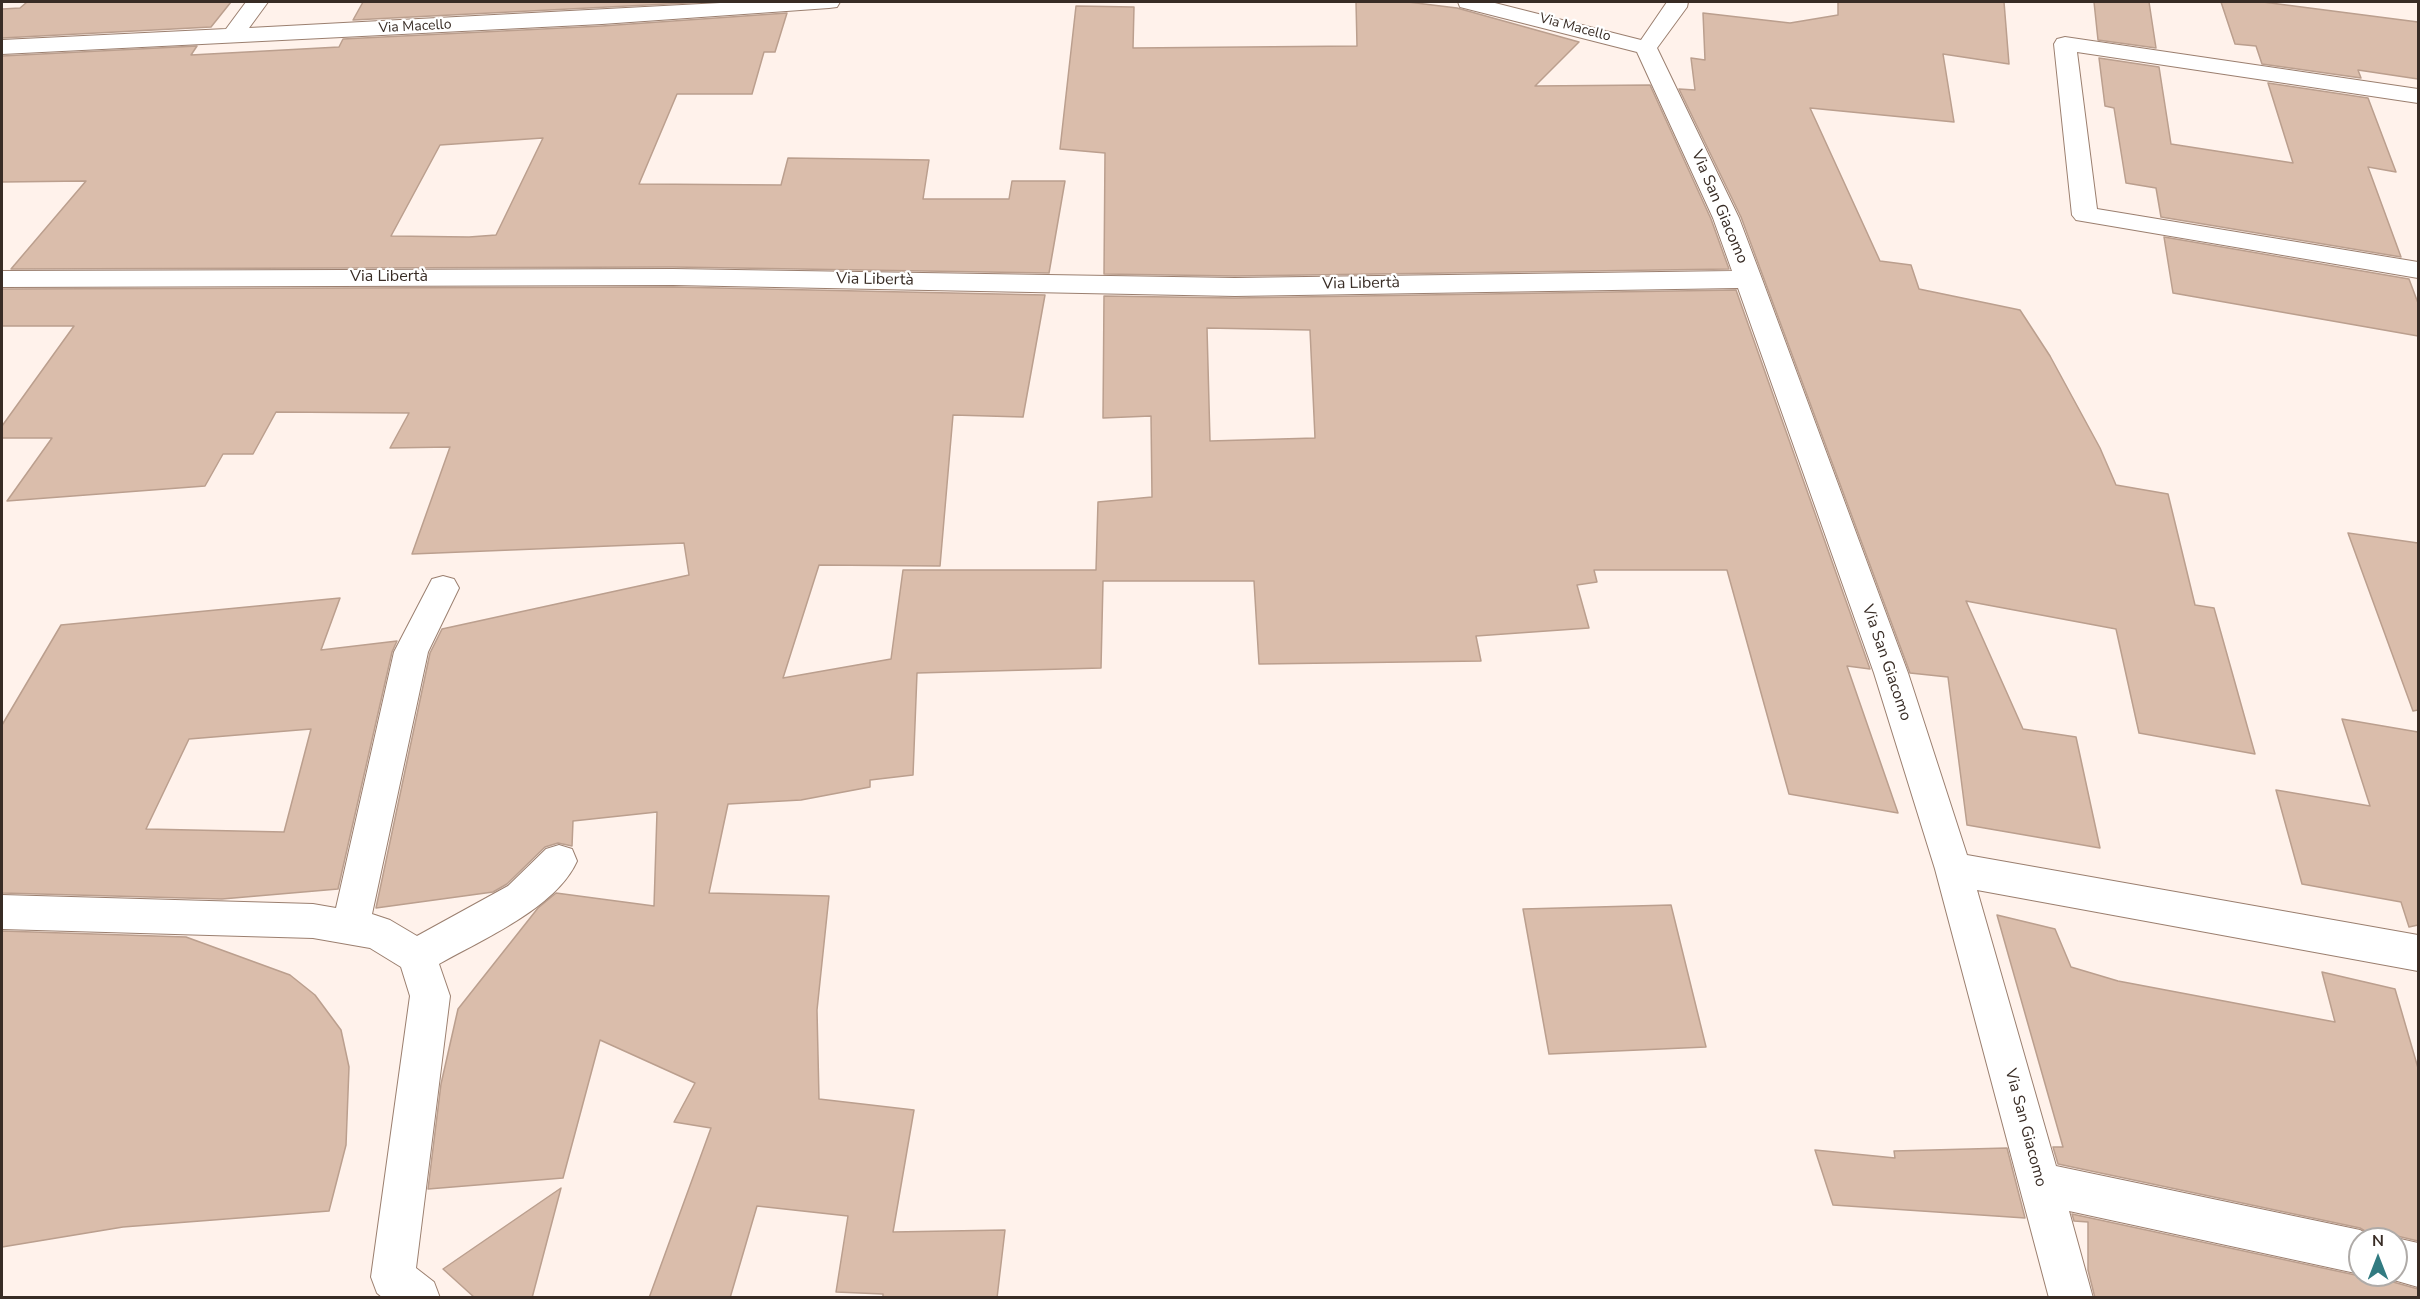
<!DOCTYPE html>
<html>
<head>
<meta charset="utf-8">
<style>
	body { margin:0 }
	#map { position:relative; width:2420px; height:1299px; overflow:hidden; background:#fff2eb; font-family:"Nunito Sans",sans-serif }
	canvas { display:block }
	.frame { position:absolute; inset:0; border:3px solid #382c25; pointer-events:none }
	.north { position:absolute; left:2348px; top:1227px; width:60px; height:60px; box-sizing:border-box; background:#fff; border:2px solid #afaba8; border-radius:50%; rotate:0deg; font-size:16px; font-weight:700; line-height:24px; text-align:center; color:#382c25 }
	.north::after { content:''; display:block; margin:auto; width:21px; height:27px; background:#327b81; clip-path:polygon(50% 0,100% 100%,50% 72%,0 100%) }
</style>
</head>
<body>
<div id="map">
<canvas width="2420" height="1299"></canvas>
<div class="frame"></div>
<div class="north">N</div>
</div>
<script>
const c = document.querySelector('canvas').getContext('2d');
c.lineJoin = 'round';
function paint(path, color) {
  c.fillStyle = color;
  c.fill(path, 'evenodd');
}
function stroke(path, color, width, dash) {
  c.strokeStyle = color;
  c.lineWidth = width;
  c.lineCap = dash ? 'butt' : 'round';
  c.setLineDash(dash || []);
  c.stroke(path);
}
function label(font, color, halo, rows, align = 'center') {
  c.font = font + ' "Nunito Sans",sans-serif';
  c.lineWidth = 4.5;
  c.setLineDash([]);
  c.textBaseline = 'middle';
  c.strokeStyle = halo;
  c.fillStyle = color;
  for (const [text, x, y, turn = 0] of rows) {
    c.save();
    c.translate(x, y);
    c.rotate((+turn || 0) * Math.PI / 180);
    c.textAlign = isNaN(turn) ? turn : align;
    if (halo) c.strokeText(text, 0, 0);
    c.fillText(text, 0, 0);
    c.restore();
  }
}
const building = new Path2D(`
	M 27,2 L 231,2 L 211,27 L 2,38 L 2,9 L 20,8 Z
	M 363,2 L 706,2 L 353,20 Z
	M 1356,2 L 1408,2 L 1457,8 L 1579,42 L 1535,86 L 1650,85 L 1711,219 L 1729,269 L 1235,276 L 1104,274 L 1105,153 L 1060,149 L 1076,6 L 1134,7 L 1133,48 L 1357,46 Z
	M 1838,2 L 2004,2 L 2009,64 L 1943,54 L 1954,122 L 1810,108 L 1880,261 L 1911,265 L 1919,289 L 2020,310 L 2050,356 L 2100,448 L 2116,485 L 2168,494 L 2195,605 L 2214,608 L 2255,754 L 2139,733 L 2116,629 L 1966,601 L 2023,729 L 2076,737 L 2100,848 L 1967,825 L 1948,677 L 1910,673 L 1741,217 L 1679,89 L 1695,90 L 1691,58 L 1705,60 L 1703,13 L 1790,23 L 1838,15 Z
	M 2094,2 L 2149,2 L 2156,48 L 2098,40 Z
	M 2221,2 L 2263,2 L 2418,22 L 2418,79 L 2358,70 L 2361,78 L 2262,64 L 2256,46 L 2235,44 Z
	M 787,13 L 775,52 L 764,52 L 752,94 L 677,94 L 639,184 L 781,185 L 788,158 L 929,160 L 923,199 L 1009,199 L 1012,181 L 1065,181 L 1049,273 L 673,267 L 11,269 L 86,181 L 2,182 L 2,56 L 197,46 L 191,55 L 339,47 L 343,39 L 602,26 ZM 543,138 L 496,235 L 469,237 L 391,236 L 440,145 Z
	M 2099,58 L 2159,67 L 2171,144 L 2293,163 L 2268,83 L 2368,98 L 2396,172 L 2368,167 L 2401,257 L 2161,217 L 2156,188 L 2126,183 L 2114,108 L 2105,106 Z
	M 2164,237 L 2409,279 L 2418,303 L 2418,336 L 2173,293 Z
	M 673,287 L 1045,295 L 1023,417 L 953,415 L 940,566 L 819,565 L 783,678 L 891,659 L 903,570 L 1096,570 L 1098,502 L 1152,497 L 1151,416 L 1103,418 L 1104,296 L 1235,298 L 1736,290 L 1870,669 L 1847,666 L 1898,813 L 1789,794 L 1727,570 L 1594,570 L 1597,582 L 1577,585 L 1589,628 L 1476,636 L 1481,661 L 1259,664 L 1254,581 L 1103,581 L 1101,668 L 917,673 L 913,775 L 870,780 L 870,787 L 801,800 L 728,804 L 709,893 L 829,896 L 817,1010 L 819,1099 L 914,1110 L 893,1232 L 1005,1230 L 997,1298 L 883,1298 L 883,1294 L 836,1292 L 848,1216 L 757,1206 L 730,1298 L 649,1298 L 711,1128 L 674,1122 L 695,1083 L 600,1040 L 563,1178 L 428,1189 L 441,1084 L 458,1009 L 538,908 L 556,893 L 654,906 L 657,812 L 573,821 L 572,846 L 558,843 L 545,847 L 507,884 L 493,892 L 376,908 L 430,653 L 442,629 L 689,575 L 684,543 L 412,554 L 450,447 L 390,448 L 409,413 L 276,412 L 253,454 L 223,454 L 205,486 L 7,501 L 52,438 L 2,438 L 2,426 L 74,326 L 2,326 L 2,289 ZM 1207,328 L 1310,330 L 1315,438 L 1210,441 Z
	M 2348,533 L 2418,543 L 2418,710 L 2413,711 Z
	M 340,598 L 321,650 L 397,641 L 392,652 L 338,889 L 222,899 L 2,893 L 2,725 L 61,625 ZM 311,729 L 284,832 L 146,829 L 189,739 Z
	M 2342,719 L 2418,732 L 2418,925 L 2409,927 L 2401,902 L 2302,884 L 2276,790 L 2370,806 Z
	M 1671,905 L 1706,1047 L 1549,1054 L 1523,909 Z
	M 1997,915 L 2055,929 L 2071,967 L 2118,981 L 2335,1022 L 2322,972 L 2395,989 L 2418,1068 L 2418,1241 L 2397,1236 L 2392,1239 L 2378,1239 L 2360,1228 L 2058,1164 L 2053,1147 L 2063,1147 Z
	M 2,931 L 186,937 L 290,975 L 315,995 L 341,1030 L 349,1067 L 346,1145 L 329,1211 L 123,1227 L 2,1247 Z
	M 2007,1148 L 2025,1218 L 1833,1205 L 1815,1150 L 1895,1158 L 1894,1151 Z
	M 561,1188 L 532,1298 L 475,1298 L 443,1269 Z
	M 2072,1214 L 2360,1276 L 2378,1275 L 2379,1278 L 2418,1289 L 2418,1298 L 2095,1298 L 2088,1270 L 2088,1222 L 2074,1221 Z`);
paint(building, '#dabdab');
stroke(building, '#bb9f8e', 1.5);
const minor = new Path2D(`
	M 246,2 L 268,2 L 249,28 L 739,2 L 840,2 L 837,7 L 829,8 L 602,24 L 2,54 L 2,40 L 226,29 Z
	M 1458,2 L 1491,2 L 1641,40 L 1667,2 L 1688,2 L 1687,7 L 1657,48 L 1739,218 L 1762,279 L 1908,673 L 1967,855 L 2418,935 L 2418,971 L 1977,890 L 2056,1166 L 2360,1230 L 2376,1239 L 2360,1239 L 2360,1274 L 2069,1211 L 2093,1298 L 2049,1298 L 1935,869 L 1874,673 L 1738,288 L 1235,296 L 673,285 L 2,287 L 2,271 L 673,269 L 1235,278 L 1732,271 L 1713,218 L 1637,52 L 1460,7 Z
	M 2065,37 L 2418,89 L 2418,103 L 2077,52 L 2097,209 L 2418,262 L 2418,278 L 2076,220 L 2072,215 L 2054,44 L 2057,39 Z
	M 443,576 L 454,579 L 459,588 L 428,652 L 372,914 L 390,920 L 417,936 L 508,886 L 546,849 L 559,845 L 572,849 L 577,861 C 556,908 483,939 439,964 L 450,996 L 416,1268 L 434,1282 L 440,1298 L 383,1298 L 377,1293 L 371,1277 L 410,996 L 401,967 L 370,948 L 313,938 L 2,929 L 2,895 L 313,904 L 336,908 L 394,652 L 432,579 Z
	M 2396,1238 L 2418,1243 L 2418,1287 L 2380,1276 L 2396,1275 L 2396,1239 L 2394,1239 Z`);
stroke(minor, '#9b7f6f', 2);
paint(minor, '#fff');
label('14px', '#382c25', '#fff', [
	["Via Macello",415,27,-3],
	["Via Macello",1575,28,15]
]);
label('16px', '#382c25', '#fff', [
	["Via San Giacomo",1719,207,67],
	["Via Libertà",389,277],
	["Via Libertà",875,280,1],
	["Via Libertà",1361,284,-1],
	["Via San Giacomo",1886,663,71],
	["Via San Giacomo",2025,1128,75]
]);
</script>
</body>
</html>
